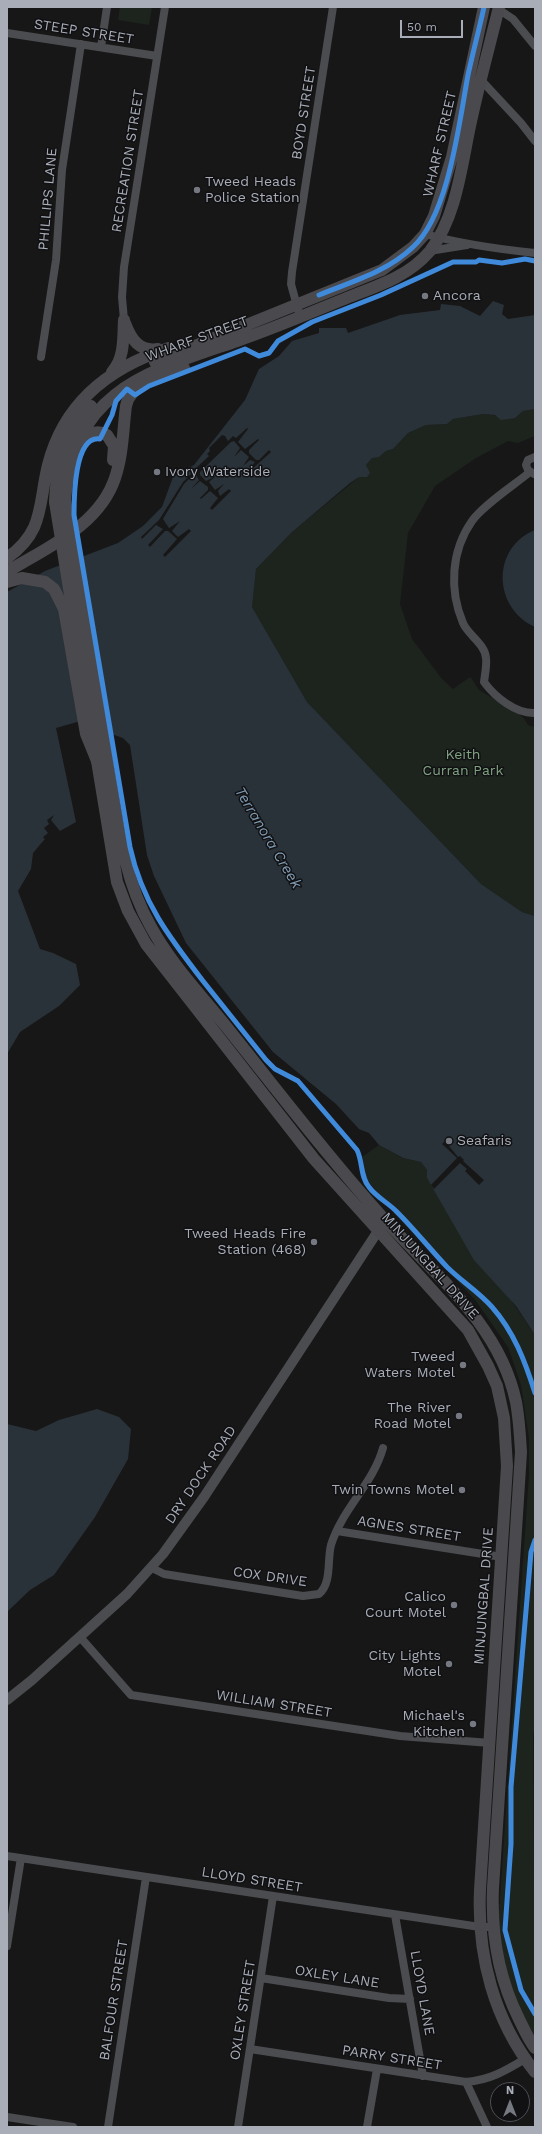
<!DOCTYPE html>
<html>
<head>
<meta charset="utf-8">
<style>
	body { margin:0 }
	#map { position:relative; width:542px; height:2134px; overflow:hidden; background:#171717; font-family:"Work Sans",sans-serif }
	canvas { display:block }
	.frame { position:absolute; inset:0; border:8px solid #a8adb8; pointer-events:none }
	.north { position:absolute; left:490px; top:2082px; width:40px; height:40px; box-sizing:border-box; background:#111113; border:1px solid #4d4f55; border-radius:50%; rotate:0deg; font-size:11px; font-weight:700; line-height:16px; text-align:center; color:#a8adb8 }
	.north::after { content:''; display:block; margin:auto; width:14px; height:18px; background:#757880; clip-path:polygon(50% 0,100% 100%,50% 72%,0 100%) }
	.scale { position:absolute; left:400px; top:20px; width:63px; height:18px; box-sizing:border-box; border:2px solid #a8adb8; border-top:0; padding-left:5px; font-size:12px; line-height:14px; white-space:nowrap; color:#a8adb8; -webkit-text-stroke:3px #111113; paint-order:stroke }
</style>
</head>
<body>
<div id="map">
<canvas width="542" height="2134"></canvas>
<div class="frame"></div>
<div class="north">N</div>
<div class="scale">50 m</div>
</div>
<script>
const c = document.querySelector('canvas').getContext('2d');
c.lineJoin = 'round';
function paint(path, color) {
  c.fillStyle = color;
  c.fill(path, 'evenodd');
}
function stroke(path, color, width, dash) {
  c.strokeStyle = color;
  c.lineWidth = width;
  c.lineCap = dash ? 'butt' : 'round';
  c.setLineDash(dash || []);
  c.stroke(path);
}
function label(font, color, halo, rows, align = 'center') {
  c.font = font + ' "Work Sans",sans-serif';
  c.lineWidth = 3;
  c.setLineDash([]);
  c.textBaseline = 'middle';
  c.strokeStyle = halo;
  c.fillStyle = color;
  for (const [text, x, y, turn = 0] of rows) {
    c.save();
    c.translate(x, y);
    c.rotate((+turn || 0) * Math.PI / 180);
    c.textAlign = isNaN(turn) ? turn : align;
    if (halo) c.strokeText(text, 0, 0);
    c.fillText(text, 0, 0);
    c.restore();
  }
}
paint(new Path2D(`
	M 120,7 L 152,7 L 149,25 L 118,20 Z
	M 535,409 L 535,436 L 518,443 L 508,441 L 476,458 L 435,486 L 408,533 L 400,604 L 412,639 L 442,679 L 453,689 L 470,677 C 474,681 477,689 482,692 C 498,702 519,707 528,725 L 535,727 L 535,916 L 522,912 L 481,884 L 307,702 L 252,607 L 256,569 L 291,533 L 359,477 L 367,469 L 366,465 L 372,457 L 379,457 L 386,451 L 393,449 L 408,433 L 426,425 L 447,424 L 453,419 L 483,414 L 515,418 L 523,411 Z
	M 379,1145 L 402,1158 L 421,1162 L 427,1170 L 427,1178 L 432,1186 L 535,1335 L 535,1725 L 533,1736 L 535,2038 L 511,1992 L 498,1928 L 529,1474 L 529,1438 L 521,1385 L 508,1347 L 476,1301 L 394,1213 L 365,1177 L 362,1157 Z`), '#1d241e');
paint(new Path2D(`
	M 493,301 L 504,305 L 502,314 L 508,319 L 535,315 L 535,409 L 523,411 L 515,418 L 501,420 L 495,415 L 483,414 L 453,419 L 447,424 L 426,425 L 408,433 L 393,449 L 386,451 L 379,457 L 372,458 L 366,465 L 370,473 L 367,477 L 359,477 L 350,483 L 291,533 L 256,569 L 252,607 L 307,702 L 481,884 L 522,912 L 535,916 L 535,1335 L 516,1306 L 474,1260 L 431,1185 L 427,1178 L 427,1170 L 421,1162 L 403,1158 L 379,1145 L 369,1133 L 359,1129 L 336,1104 L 273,1052 L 186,943 L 154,876 L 147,855 L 130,745 L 123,738 L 77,722 L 56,728 L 76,822 L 44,840 L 33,853 L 31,869 L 18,891 L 40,949 L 53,953 L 76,964 L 80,985 L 59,1006 L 20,1032 L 7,1054 L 7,592 L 45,571 L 118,543 L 143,526 L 162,507 L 173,477 L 194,465 L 245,400 L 259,369 L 279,356 L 292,341 L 319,333 L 319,328 L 346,328 L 348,333 L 400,315 L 440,310 L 441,304 L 460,306 L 480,316 Z
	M 535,530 L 535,627 C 493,608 491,548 535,530 Z
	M 97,1409 L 119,1417 L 131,1429 L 128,1459 L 95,1517 L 54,1575 L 30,1590 L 7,1612 L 7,1424 L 36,1431 L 59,1420 Z`), '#2a3239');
paint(new Path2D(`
	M 247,428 L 248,429 L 238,442 L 245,449 L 258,439 L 259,440 L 249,450 L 249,453 L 256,460 L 259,460 L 269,450 L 271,452 L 249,472 L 248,471 L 255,462 L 250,460 L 243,466 L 249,457 L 241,450 L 234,457 L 240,448 L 234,441 L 231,442 L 200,472 L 200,475 L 206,481 L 216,476 L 209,482 L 215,490 L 224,484 L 218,491 L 220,496 L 229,489 L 231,491 L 212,510 L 210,508 L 218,498 L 210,491 L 201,499 L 200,498 L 208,490 L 208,487 L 200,481 L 191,489 L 199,480 L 196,475 L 193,475 L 184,484 L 163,519 L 169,528 L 180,521 L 172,531 L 178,537 L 189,529 L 191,531 L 165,557 L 163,555 L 177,539 L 168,531 L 165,531 L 150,547 L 148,545 L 163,529 L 156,525 L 142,539 L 141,537 L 159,520 L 183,482 L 191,474 L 190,469 L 196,468 L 209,456 L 207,454 L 210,451 L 209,448 L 222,435 L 225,436 L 228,441 L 233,436 L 236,438 Z
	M 54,815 L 51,820 L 60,831 L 46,841 L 43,837 L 48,833 L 44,828 L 49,824 L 47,820 Z
	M 445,1141 L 458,1157 L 460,1156 L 464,1160 L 463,1161 L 484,1180 L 479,1185 L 465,1171 L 467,1169 L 460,1163 L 434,1189 L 431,1185 L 457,1158 L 442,1144 Z`), '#171717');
stroke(new Path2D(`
	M 498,9 L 513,19 L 535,46
	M 7,33 L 157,56
	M 101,47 L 107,7
	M 481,80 L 521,123 L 535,141
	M 425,234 C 461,244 497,249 535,253
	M 429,251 L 467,245
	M 300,317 L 291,284 L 292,272 L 333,7
	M 124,320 L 122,297 L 124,267 L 165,7
	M 41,357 L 56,260 L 62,170 L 81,44
	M 530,472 C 514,485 482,506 472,521 C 451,551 449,590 463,623 C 468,635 485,644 486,658 C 487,665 485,674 484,682 C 495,697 516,714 535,713
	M 534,474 L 528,470 L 526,465 L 528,460 L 535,457
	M 337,1531 L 502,1557
	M 152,1568 L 164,1574 L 303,1596 L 319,1594 C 332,1583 327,1560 331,1545 C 342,1509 373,1484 383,1448
	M 80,1637 L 131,1695 L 400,1736 L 490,1743
	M 7,1856 L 480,1927 L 493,1927
	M 395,1915 L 423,2076
	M 7,1946 L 21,1858
	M 261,1978 L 389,1998 L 410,1999
	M 250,2049 L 466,2082 C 490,2080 505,2071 525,2059
	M 466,2082 L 487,2127
	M 7,2117 L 73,2127
	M 108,2127 L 146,1877
	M 238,2127 L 273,1896
	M 367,2127 L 377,2069`), '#4b4c50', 8);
stroke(new Path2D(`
	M 7,1700 L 32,1680 L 127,1594 L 163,1554 L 204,1497 L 378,1231 L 384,1225`), '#4b4c50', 10);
stroke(new Path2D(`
	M 125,323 C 131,339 139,352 158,349
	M 155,362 L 382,270 L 413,247 L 425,234 L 434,216 L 452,157 L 484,7
	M 112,372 C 125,358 123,337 124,320
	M 82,442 C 89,433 96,429 107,435 L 114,446 L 113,460
	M 65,500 C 73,390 147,372 237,341 C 275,328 312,312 349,297 C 378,286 409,276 430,251 C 458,215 462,160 472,117 C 480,80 490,44 499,7
	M 55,502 C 57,458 65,440 91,406
	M 7,558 C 45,531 38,505 48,465 C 64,402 110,367 169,348
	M 7,572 C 47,547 99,526 115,478 C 123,455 123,429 126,406 C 130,383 165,375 184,368
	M 7,582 L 22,578 L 45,582 L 54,589 L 64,609 L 86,734 L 97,761 L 117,882 L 128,911 L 146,944 L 314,1159 L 468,1330 L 488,1366 L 497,1386 L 504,1418 L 507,1466 L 480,1890 C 477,1956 494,2020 535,2072
	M 107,759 C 117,817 122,876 151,927 C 171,964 203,997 229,1030 C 277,1090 324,1152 376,1210 C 428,1270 499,1320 516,1402 C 519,1418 520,1435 521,1452 L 493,1888 C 491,1935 498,1977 519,2019 C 524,2029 528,2039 535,2048`), '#4a4a4e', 12);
stroke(new Path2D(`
	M 65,500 L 107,759
	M 55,502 L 97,761`), '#4a4a4e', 12);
stroke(new Path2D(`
	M 535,261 L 525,259 L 502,263 L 479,260 L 476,262 L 453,262 L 381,295 L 312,322 L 278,341 L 269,353 L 259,356 L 245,349 L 149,386 L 135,395 L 127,389 L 116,401 L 112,415 L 100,439 C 74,435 74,499 74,515 L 130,847 C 142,902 169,937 203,981 C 224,1007 245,1034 266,1060 L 275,1069 L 298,1081 L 357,1150 C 363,1162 360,1176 369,1187 C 377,1198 389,1203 398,1213 C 415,1230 430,1249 447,1267 C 461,1281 479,1292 492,1307 C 514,1332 525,1361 535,1393
	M 319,295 C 351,282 387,272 413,247 C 449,214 459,123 468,75 C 473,52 479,30 484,7
	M 535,1540 L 531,1552 L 511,1787 L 511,1844 L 505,1930 L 521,1990 L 535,2014`), '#408adc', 5);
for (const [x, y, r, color] of [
	[197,190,4,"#757880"],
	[425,296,4,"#757880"],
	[157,472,4,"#757880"],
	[449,1141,4,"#757880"],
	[314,1242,4,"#757880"],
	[463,1365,4,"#757880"],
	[459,1416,4,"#757880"],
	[462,1490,4,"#757880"],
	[454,1605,4,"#757880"],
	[449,1664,4,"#757880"],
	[473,1724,4,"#757880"]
]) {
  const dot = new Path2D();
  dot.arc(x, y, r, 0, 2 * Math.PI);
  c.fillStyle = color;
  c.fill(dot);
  stroke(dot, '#111113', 1.5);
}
label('14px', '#a8adb8', '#111113', [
	["STEEP STREET",84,32,9],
	["BOYD STREET",304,113,-81],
	["WHARF STREET",440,144,-77],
	["RECREATION STREET",128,161,-81],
	["PHILLIPS LANE",48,199,-85],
	["WHARF STREET",197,339,-20],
	["MINJUNGBAL DRIVE",430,1266,48],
	["DRY DOCK ROAD",201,1475,-56],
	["AGNES STREET",409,1529,9],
	["COX DRIVE",270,1577,8],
	["MINJUNGBAL DRIVE",484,1596,-86],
	["WILLIAM STREET",274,1704,9],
	["LLOYD STREET",252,1880,9],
	["OXLEY LANE",337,1977,9],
	["LLOYD LANE",422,1993,80],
	["BALFOUR STREET",114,2000,-81],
	["OXLEY STREET",243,2010,-81],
	["PARRY STREET",392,2058,9]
]);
label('14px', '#a8adb8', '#111113', [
	["Tweed Heads",205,182,"left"],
	["Police Station",205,198,"left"],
	["Ancora",433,296,"left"],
	["Ivory Waterside",165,472,"left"],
	["Seafaris",457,1141,"left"],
	["Tweed Heads Fire",306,1234],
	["Station (468)",306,1250],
	["Tweed",455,1357],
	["Waters Motel",455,1373],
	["The River",451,1408],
	["Road Motel",451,1424],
	["Twin Towns Motel",454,1490],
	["Calico",446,1597],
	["Court Motel",446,1613],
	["City Lights",441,1656],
	["Motel",441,1672],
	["Michael's",465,1716],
	["Kitchen",465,1732]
], 'right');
label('14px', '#7fa381', '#111113', [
	["Keith",463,755],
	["Curran Park",463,771]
]);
label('italic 15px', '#7f9bb3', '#111113', [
	["Terranora Creek",268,838,59]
]);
</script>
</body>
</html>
